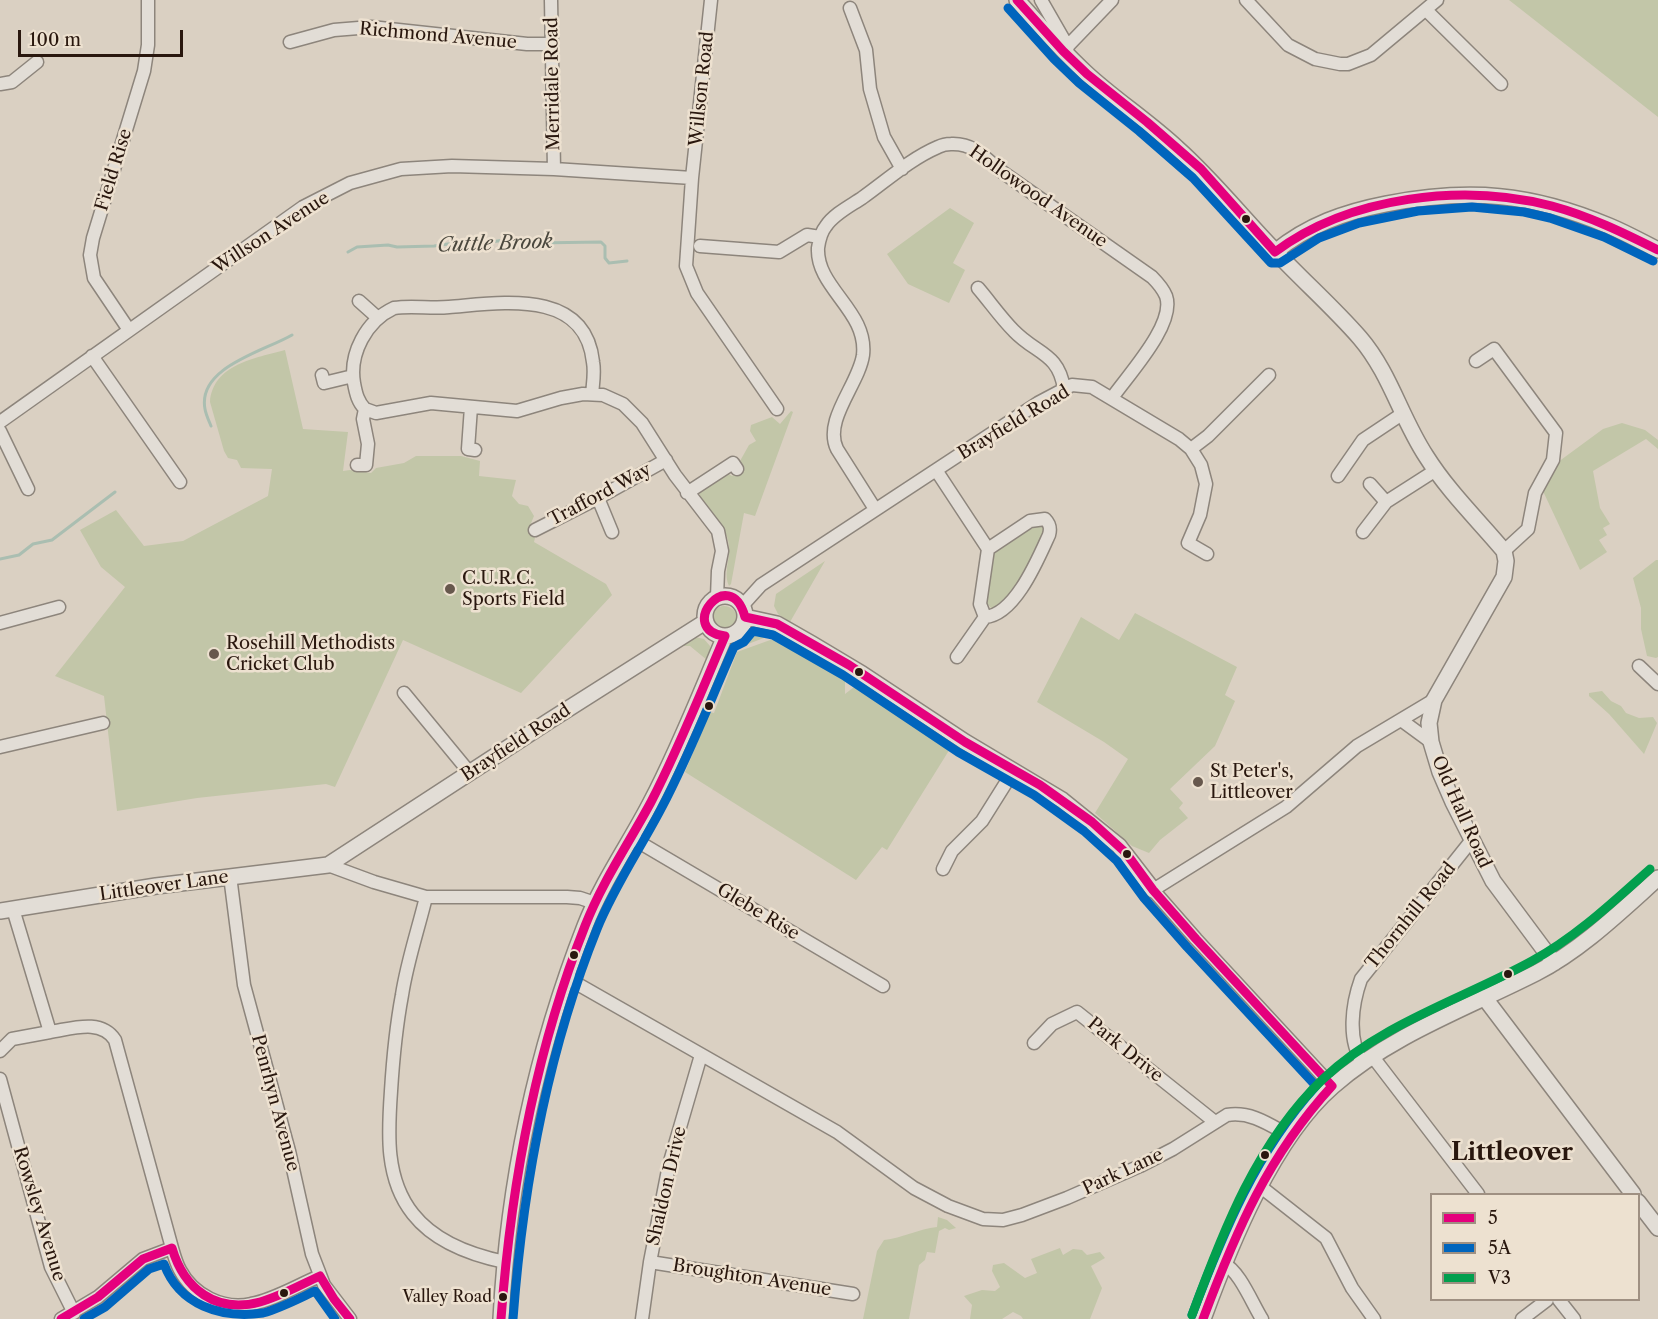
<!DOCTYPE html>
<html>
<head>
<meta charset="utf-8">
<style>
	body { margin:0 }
	#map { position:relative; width:1658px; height:1319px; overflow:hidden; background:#dad0c2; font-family:"Libre Caslon Text",serif }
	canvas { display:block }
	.legend { position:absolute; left:1430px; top:1193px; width:210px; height:108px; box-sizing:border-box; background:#ede1d0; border:2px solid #9f9082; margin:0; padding:8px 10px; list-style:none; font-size:18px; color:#29170e }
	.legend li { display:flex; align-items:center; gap:12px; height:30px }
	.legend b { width:30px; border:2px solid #9f9082 }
	.scale { position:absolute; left:18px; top:30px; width:165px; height:27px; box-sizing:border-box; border:3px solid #29170e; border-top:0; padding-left:8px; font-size:18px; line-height:21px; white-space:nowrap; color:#29170e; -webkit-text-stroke:4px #ede1d0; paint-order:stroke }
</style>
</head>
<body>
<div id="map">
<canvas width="1658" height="1319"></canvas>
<ul class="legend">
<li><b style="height:8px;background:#e5007d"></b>5</li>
<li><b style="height:8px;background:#0065bd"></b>5A</li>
<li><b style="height:8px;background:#029f4e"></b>V3</li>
</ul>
<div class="scale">100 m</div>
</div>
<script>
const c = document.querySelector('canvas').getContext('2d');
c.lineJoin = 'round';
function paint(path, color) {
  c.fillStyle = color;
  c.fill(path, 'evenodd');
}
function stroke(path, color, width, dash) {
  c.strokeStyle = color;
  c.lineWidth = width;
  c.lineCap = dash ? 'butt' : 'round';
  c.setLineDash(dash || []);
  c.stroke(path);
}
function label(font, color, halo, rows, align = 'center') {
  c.font = font + ' "Libre Caslon Text",serif';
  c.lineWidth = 5;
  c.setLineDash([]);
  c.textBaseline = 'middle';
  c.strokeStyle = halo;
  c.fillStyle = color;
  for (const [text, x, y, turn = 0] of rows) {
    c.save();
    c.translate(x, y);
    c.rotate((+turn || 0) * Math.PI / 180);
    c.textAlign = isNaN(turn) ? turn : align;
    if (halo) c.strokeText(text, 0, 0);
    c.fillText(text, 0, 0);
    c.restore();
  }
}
paint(new Path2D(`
	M 1509,0 L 1658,0 L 1658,117 Z
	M 950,208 L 974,223 L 953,263 L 965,270 L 949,303 L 908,284 L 887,254 Z
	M 285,350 L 303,429 L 348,432 L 343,471 L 350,470 L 371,473 L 376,468 L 404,463 L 416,456 L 461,456 L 480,461 L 479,476 L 516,480 L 512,496 L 519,504 L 528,506 L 534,516 L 529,528 L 535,538 L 534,542 L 606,584 L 612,595 L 521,693 L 403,640 L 335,787 L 326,784 L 197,798 L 117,811 L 104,696 L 55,676 L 125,587 L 101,567 L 80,530 L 116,510 L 144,546 L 183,541 L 268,496 L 272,469 L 241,468 L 237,460 L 228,458 L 224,451 L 210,402 C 213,364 256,358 285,350 Z
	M 791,411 L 793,412 L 755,516 L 744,513 L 731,584 L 729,586 C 724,575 728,565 729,553 C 731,530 713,514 699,499 L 700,491 L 727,473 L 732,476 L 744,469 L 740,461 L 749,445 L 756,441 L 750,431 L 751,425 L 772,417 L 780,424 Z
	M 1622,423 L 1645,430 L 1658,440 L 1658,449 L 1646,439 L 1593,471 L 1600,508 L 1610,524 L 1603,528 L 1607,535 L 1599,540 L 1607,552 L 1580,570 L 1542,489 L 1554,465 L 1603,429 Z
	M 1038,522 L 1045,527 L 1046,536 L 1011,595 L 997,609 L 991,608 L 985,601 L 990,554 Z
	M 1656,560 L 1658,560 L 1658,657 L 1656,658 L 1647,656 L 1641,629 L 1641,608 L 1633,578 Z
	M 825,561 L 790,622 L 778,614 L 774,606 L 776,594 Z
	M711 619a13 13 0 1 1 26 0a13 13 0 1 1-26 0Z
	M 1135,613 L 1237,667 L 1225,695 L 1235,701 L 1215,746 L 1170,789 L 1183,803 L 1179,808 L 1188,818 L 1160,840 L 1149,853 L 1132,846 L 1095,813 L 1128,759 L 1104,742 L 1037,702 L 1081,617 L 1119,640 Z
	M 768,628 L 794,638 L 774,634 L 730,651 L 751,632 Z
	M 695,637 L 704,639 L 710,646 L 710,654 L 707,660 L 690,646 L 679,646 Z
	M 773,639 C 799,648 823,664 845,681 L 845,694 L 858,684 L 953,744 L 887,850 L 882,847 L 856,880 L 685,772 L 710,712 L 714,713 L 737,652 Z
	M 1602,691 L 1611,701 L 1621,706 L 1626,713 L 1639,718 L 1653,717 L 1657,723 L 1644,754 L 1609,714 L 1589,696 L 1589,693 Z
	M 938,1217 L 947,1220 L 956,1228 L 949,1230 L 945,1228 L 939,1231 L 935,1253 L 927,1252 L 925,1260 L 919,1265 L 909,1319 L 863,1319 L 877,1251 L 884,1240 C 902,1238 919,1229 937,1227 Z
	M 1060,1248 L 1063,1255 L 1073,1249 L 1082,1250 L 1087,1255 L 1100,1252 L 1105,1258 L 1091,1266 L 1102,1288 L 1090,1319 L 1023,1319 L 1021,1316 L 1013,1312 L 1002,1319 L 970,1319 L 972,1305 L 964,1296 L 982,1290 L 995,1291 L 1000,1287 L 992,1271 L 993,1265 L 1004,1263 L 1025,1278 L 1037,1273 L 1031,1259 Z`), '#c2c6a8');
stroke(new Path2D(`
	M 348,252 L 357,247 L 388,245 L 397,247 L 434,246 L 448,244 L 485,243 L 504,240 L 535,243 L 601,242 L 605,246 L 605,258 L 609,263 L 627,261
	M 211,426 C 209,421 206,415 205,409 C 197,367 265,351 292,335
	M 0,559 L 19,555 L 33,544 L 52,540 L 115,492`), '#aabeb1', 3);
const minor = new Path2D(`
	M 551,0 L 554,169
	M 711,0 L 692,178 L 686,266 L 697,293 L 777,409
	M 1041,0 L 1068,47
	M 1246,0 L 1288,45 L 1315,59 L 1340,64 L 1348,64 L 1371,55 L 1437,0
	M 850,8 L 866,50 L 870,89 L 884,137 L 902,169
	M 1426,10 L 1501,84
	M 290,42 L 334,30 L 371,27 L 527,44 L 551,44
	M 1063,51 L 1112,0
	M 0,84 L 12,82 L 37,62
	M 700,246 L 779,252 L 807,235 L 820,237
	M 978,288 C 990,302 1001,318 1014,331 C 1036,354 1059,353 1064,389
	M 359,301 L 378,318
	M 129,330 L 94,278 L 90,255 L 93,238 L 144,71 L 148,45 L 148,0
	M 92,356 L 180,482
	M 1476,361 L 1494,349 L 1556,433 L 1553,460 L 1535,493 L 1528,529 L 1504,551
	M 322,375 L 324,383 L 353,376
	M 471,407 L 468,449 L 475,450
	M 365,409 L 376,413 L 431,403 L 517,411 L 561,398 L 583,394 L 603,395 L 623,404 L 642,423 L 675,475 L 718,531 L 722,551 L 718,571 L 717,597
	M 0,422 L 303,207 L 350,183 L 401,169 L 452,166 L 554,169 L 692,178
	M 0,431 L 28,489
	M 1191,449 L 1208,436 L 1269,375
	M 357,465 L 366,465 L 368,444 L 363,419 L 365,409 C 358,402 356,394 354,383 C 349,354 366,321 394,308 C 412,305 431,309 449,307 C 501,303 585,288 593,362 C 595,373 593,383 592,394
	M 936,470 L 988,549 L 1030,521 L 1045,519 C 1050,524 1051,528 1049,535 C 1038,559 1015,615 985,617 L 980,604 L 988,549
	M 1338,476 L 1363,440 L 1402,414
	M 1370,484 L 1386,502
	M 687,493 L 733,463 L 737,469
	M 598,498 L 612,532
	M 875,509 L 837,449 C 823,420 859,384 863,355 C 868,311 816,288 818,248 C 819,241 821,232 826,226 C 834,214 850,206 862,198 C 886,181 910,159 938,147 C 942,145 946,144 951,144 C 972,143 983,155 998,169 L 1152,277 C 1158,283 1163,289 1166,296 C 1176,324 1128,375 1112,398
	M 535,530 L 598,498 L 666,460
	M 1363,532 L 1386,502 L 1436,470
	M 742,606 L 761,585 L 1038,403 L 1072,385 L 1092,387 L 1179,439 L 1191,449 L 1201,465 L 1206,484 L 1200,515 L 1188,543 L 1207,554
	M 0,623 L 59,607
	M 957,657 L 985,617
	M 1639,666 L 1658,684
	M 404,693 L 470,773
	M 1401,720 L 1431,742
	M 0,747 L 103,723
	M 632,838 L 883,986
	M 328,865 L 374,882 L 426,897 L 567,897 L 580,898 L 595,903
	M 943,869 L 952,851 L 982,821 L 1014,770
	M 230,876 L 244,985 L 289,1151 L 312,1254 L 324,1285 L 350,1319
	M 426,897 C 418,930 407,962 402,995 C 396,1027 393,1059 391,1091 C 388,1133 385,1179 413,1214 C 435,1242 471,1255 505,1262
	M 13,909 L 50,1032 C 71,1029 101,1018 115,1040 L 172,1248 C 174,1255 176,1263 180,1270 C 193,1295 223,1310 251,1304 C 274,1300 298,1285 320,1276
	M 567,978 L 837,1132 L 914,1188 L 948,1206 L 983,1219 L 1003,1220 L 1022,1215 L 1067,1198 L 1140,1166 L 1173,1149 L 1227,1115 C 1251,1111 1270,1125 1290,1136
	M 1034,1043 L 1052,1024 L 1077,1012 L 1215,1122
	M 0,1051 L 12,1039 L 50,1032
	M 1373,1057 L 1478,1194
	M 1363,1063 C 1347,1040 1352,1004 1361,979 L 1471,841
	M 0,1079 L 51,1267 L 74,1313
	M 1332,1086 L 1196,939 L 1153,890 L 1286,807 L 1357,746 L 1434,700
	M 1261,1187 L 1326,1238 L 1352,1288 L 1374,1319
	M 650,1262 L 853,1294
	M 1224,1264 C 1239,1270 1253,1305 1262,1319
	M 1559,1300 L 1574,1319
	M 61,1319 L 98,1297 L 143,1259 L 172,1248
	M 642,1319 L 650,1262 L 669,1165 L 701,1055
	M 1522,1319 L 1547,1300`);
const tertiary = new Path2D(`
	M 1017,0 C 1039,25 1061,50 1086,73 C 1114,99 1148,121 1177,148 C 1212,179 1241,216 1274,250 C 1302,280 1333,307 1360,338 C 1390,373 1401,418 1426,456 C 1448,491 1478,520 1504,551 L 1506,561 L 1504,577 L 1434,700 L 1429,723 L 1431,742 L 1440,772 L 1453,802 L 1493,881 L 1554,963
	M 1275,252 C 1308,225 1345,212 1386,204 C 1469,188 1531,193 1609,226 C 1626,233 1642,242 1658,250
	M705 616a20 20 0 1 1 40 0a20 20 0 1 1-40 0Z
	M 745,617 L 777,624 L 812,644 L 862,674 L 965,742 L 1062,800 L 1119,846 L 1153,890
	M 0,911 L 156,886 L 328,865 L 549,721 L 705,622
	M 1484,997 L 1633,1194
	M 1638,1202 L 1658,1228
	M 501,1319 C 508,1186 536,1051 585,926 C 602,882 630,843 651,802 C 679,749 701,692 725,636
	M 1203,1319 C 1230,1245 1273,1138 1333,1086 C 1391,1035 1467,1008 1536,973 C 1581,950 1620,912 1658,878`);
stroke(minor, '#8d857c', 15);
stroke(tertiary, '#8d857c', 18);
stroke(minor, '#e2ddd6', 12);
stroke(tertiary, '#e2ddd6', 15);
stroke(new Path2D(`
	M 1017,0 L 1063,51 L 1087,74 L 1147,122 L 1201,169 L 1275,252 C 1350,196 1463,183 1552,206 C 1589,216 1624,233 1658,250
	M 61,1319 L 98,1297 L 143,1259 L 172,1248 C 184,1289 216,1314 260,1302 C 281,1296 300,1285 320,1276 L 334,1299 L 350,1319
	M 501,1319 C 511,1184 535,1052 585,926 C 602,882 629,843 651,802 C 679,748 701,692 725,636 C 675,630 730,562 745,617 L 777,624 L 849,665 L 965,742 L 1040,785 L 1092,822 L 1126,853 L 1153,890 L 1196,939 L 1332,1086 C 1268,1156 1236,1231 1203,1319`), '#e5007d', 9);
stroke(new Path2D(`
	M 1008,8 L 1054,59 L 1079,83 L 1139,131 L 1193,178 L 1271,263 L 1280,263 L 1319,238 L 1359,223 L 1418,211 L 1472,207 L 1524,212 L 1550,218 L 1604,237 L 1653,261
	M 84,1319 L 105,1307 L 149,1269 L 164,1264 C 179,1305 221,1319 263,1313 C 281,1308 298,1299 315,1291 L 335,1319
	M 513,1319 C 523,1186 547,1053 597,929 C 614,887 640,849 661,809 C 689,756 710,701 734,647 L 744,642 L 753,631 L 773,635 L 843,675 L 958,752 L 1034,795 L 1084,831 L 1117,861 L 1144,898 L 1187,947 L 1316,1086 C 1256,1152 1223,1233 1192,1315`), '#0065bd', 9);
stroke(new Path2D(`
	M 1192,1315 C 1223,1231 1257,1142 1323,1079 C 1382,1023 1463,999 1532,961 C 1576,937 1613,902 1650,869`), '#029f4e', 9);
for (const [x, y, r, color] of [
	[1246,219,5,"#29170e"],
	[450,589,6,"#67584d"],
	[214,654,6,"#67584d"],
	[859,672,5,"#29170e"],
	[709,706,5,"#29170e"],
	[1198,782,6,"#67584d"],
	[1127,854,5,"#29170e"],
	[574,955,5,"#29170e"],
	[1508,974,5,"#29170e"],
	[1265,1155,5,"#29170e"],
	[284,1293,5,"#29170e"],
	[503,1297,5,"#29170e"]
]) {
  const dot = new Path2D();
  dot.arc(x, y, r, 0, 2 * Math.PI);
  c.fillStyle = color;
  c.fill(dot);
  stroke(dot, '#ede1d0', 2);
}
label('16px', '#29170e', '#ede1d0', [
	["Valley Road",492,1297]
], 'right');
label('18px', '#29170e', '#ede1d0', [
	["Richmond Avenue",438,36,5],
	["Merridale Road",553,84,-91],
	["Willson Road",702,89,-84],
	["Field Rise",114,170,-73],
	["Hollowood Avenue",1038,197,35],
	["Willson Avenue",271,233,-33],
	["Brayfield Road",1014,423,-31],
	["Trafford Way",600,495,-28],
	["Brayfield Road",516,743,-33],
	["Old Hall Road",1461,812,66],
	["Littleover Lane",164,886,-8],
	["Glebe Rise",758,912,31],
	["Thornhill Road",1411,916,-51],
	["Park Drive",1125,1050,39],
	["Penrhyn Avenue",275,1103,75],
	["Park Lane",1123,1172,-25],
	["Shaldon Drive",667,1186,-77],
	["Rowsley Avenue",39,1214,73],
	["Broughton Avenue",752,1278,9]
]);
label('18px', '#29170e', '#ede1d0', [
	["C.U.R.C.",462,579],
	["Sports Field",462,600],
	["Rosehill Methodists",226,644],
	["Cricket Club",226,665],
	["St Peter's,",1210,772],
	["Littleover",1210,793]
], 'left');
label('italic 20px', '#4a473d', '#ede1d0', [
	["Cuttle Brook",495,244,-2]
]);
label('bold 24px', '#29170e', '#ede1d0', [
	["Littleover",1512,1153]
]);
</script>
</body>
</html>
